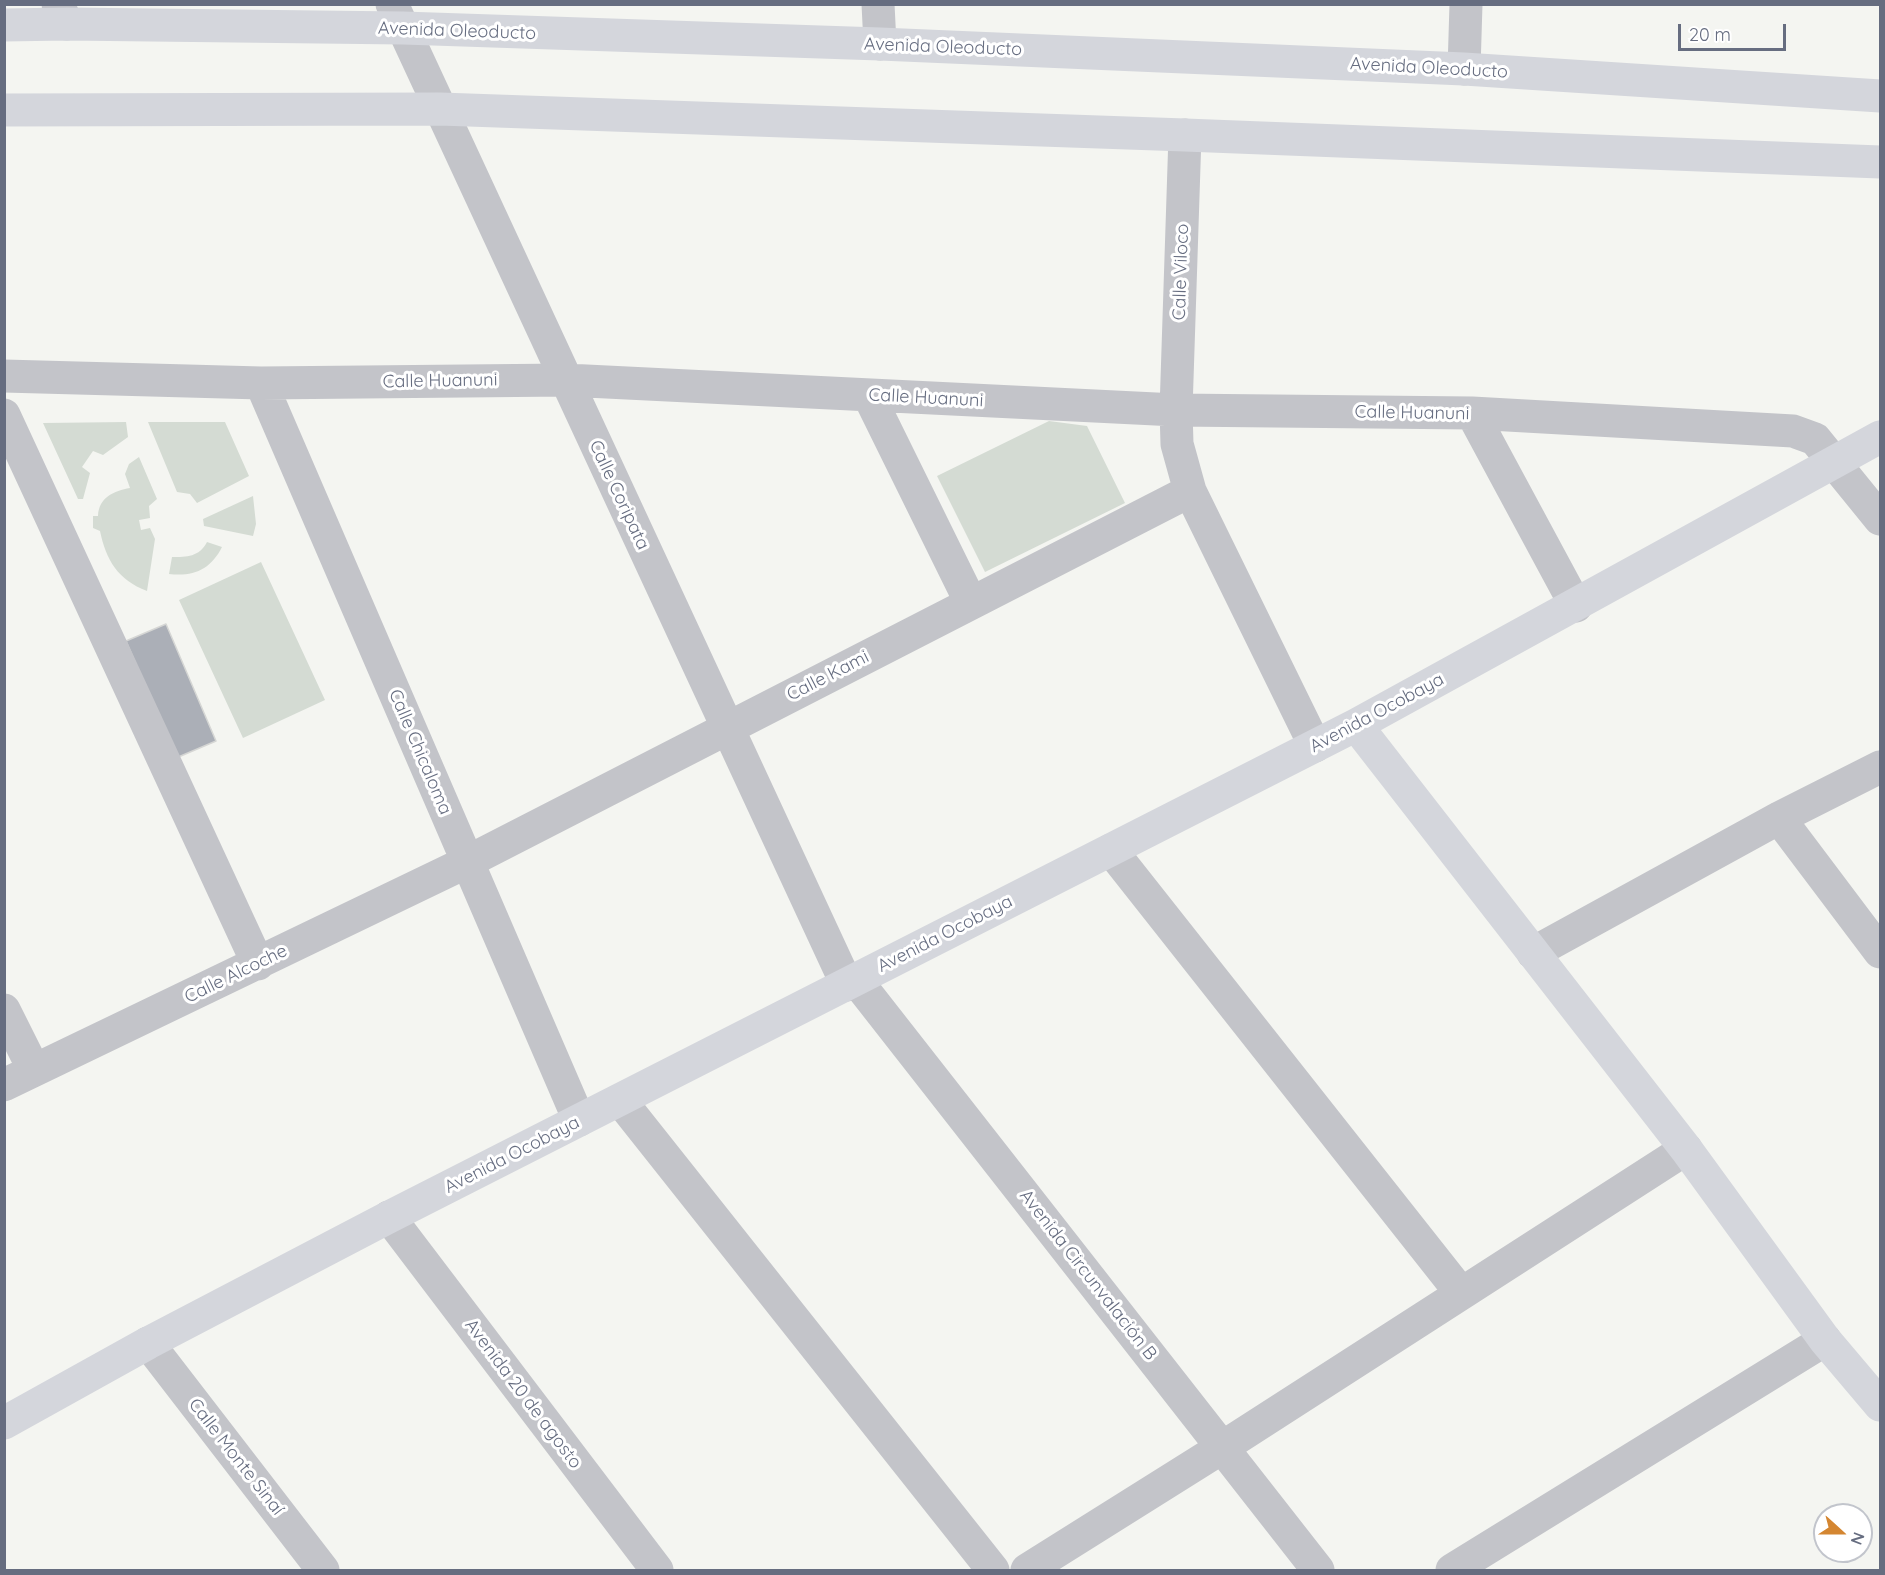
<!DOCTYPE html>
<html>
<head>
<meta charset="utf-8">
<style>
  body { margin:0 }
  #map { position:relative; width:1885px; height:1575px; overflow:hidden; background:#f4f5f1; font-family:Quicksand,sans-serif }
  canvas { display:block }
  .frame { position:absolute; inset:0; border:6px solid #666d80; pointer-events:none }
  .north { position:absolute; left:1813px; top:1503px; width:60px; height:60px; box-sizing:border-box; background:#fff; border:2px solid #c2c5cc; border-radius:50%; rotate:111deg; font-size:16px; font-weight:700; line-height:24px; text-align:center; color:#666d80 }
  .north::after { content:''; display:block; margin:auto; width:21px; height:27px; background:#d48631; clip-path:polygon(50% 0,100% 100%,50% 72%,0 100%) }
  .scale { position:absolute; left:1678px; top:24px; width:108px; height:27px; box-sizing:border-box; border:3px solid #666d80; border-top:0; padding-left:8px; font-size:18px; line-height:21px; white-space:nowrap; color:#666d80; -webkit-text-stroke:4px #fff; paint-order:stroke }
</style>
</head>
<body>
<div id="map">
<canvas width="1885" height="1575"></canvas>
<div class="frame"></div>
<div class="north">N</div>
<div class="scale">20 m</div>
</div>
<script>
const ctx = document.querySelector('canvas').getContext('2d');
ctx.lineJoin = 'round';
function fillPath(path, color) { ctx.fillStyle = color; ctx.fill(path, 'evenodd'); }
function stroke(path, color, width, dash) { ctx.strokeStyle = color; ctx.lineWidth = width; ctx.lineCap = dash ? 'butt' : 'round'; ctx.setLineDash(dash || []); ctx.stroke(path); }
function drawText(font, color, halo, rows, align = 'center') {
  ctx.font = font + ' Quicksand,sans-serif'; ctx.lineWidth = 6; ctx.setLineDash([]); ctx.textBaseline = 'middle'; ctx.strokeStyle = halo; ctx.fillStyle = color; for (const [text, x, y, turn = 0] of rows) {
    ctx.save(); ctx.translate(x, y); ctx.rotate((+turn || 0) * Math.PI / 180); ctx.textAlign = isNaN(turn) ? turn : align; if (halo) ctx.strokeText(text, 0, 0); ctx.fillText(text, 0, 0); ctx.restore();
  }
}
fillPath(new Path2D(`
  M1049,421L1087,426L1125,503L985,572L937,476Z
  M126,422L128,437L103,455L93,451L82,467L90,473L83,499H78L43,423Z
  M148,422H225L249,476L197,503L190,494L177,492Z
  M139,457L157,499L149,506L150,518L139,520L141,530L150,528L155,539L147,591C118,580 106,560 100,531L93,528V516H98C99,497 114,491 130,488L125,474L129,464Z
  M253,496L256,524L253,536L204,526L203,519Z
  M207,542L222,547C211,569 194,577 169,574L172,557C187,557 199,557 207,542Z
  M261,562L325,700L243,738L179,600Z`), '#d4dbd3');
const building = new Path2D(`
  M166,624L216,741L176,758L126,641Z`);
fillPath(building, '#abafb7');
stroke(building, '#d5d6d4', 1.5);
stroke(new Path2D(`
  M58,4L67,24
  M392,4L847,985
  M878,4L880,44
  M1464,69L1466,4
  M1185,135L1176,410L1177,444L1190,491L1315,746
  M4,376L261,383L566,380L1176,410L1472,413L1793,431L1815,439L1880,519
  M261,383L579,1120
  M869,396L971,603
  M1472,413L1576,606
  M4,415L258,964
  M1779,818L1880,952
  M1111,850L1461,1293
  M1533,953L1779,818L1880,767
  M856,980L1318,1570
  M4,1010L34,1070
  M4,1085L467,862L1190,491
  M620,1100L993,1570
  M389,1217L657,1570
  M148,1343L323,1570
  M1027,1570L1223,1447L1686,1149
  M1452,1570L1825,1340`), '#c3c4c9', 33);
stroke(new Path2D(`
  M4,25L67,24L403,28L880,44L1464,69L1880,96
  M4,110L440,109L1185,135L1880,162
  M1356,725L1686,1149L1825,1340L1880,1405
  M4,1423L148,1343L389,1217L1356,725L1880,437`), '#d4d6dc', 33);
drawText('18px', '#666d80', '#fff', [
  ["Avenida Oleoducto",457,31,2],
  ["Avenida Oleoducto",943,47,2],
  ["Avenida Oleoducto",1429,68,3],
  ["Calle Viloco",1181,272,-88],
  ["Calle Huanuni",440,381,-1],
  ["Calle Huanuni",926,398,3],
  ["Calle Huanuni",1412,413,1],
  ["Calle Coripata",619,495,65],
  ["Calle Kami",828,676,-27],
  ["Avenida Ocobaya",1377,713,-28],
  ["Calle Chicaloma",420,752,67],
  ["Avenida Ocobaya",945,934,-27],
  ["Calle Alcoche",236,974,-26],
  ["Avenida Ocobaya",512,1155,-27],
  ["Avenida Circunvalación B",1088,1275,52],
  ["Avenida 20 de agosto",523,1394,53],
  ["Calle Monte Sinaí",236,1457,52]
]);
</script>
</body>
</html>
